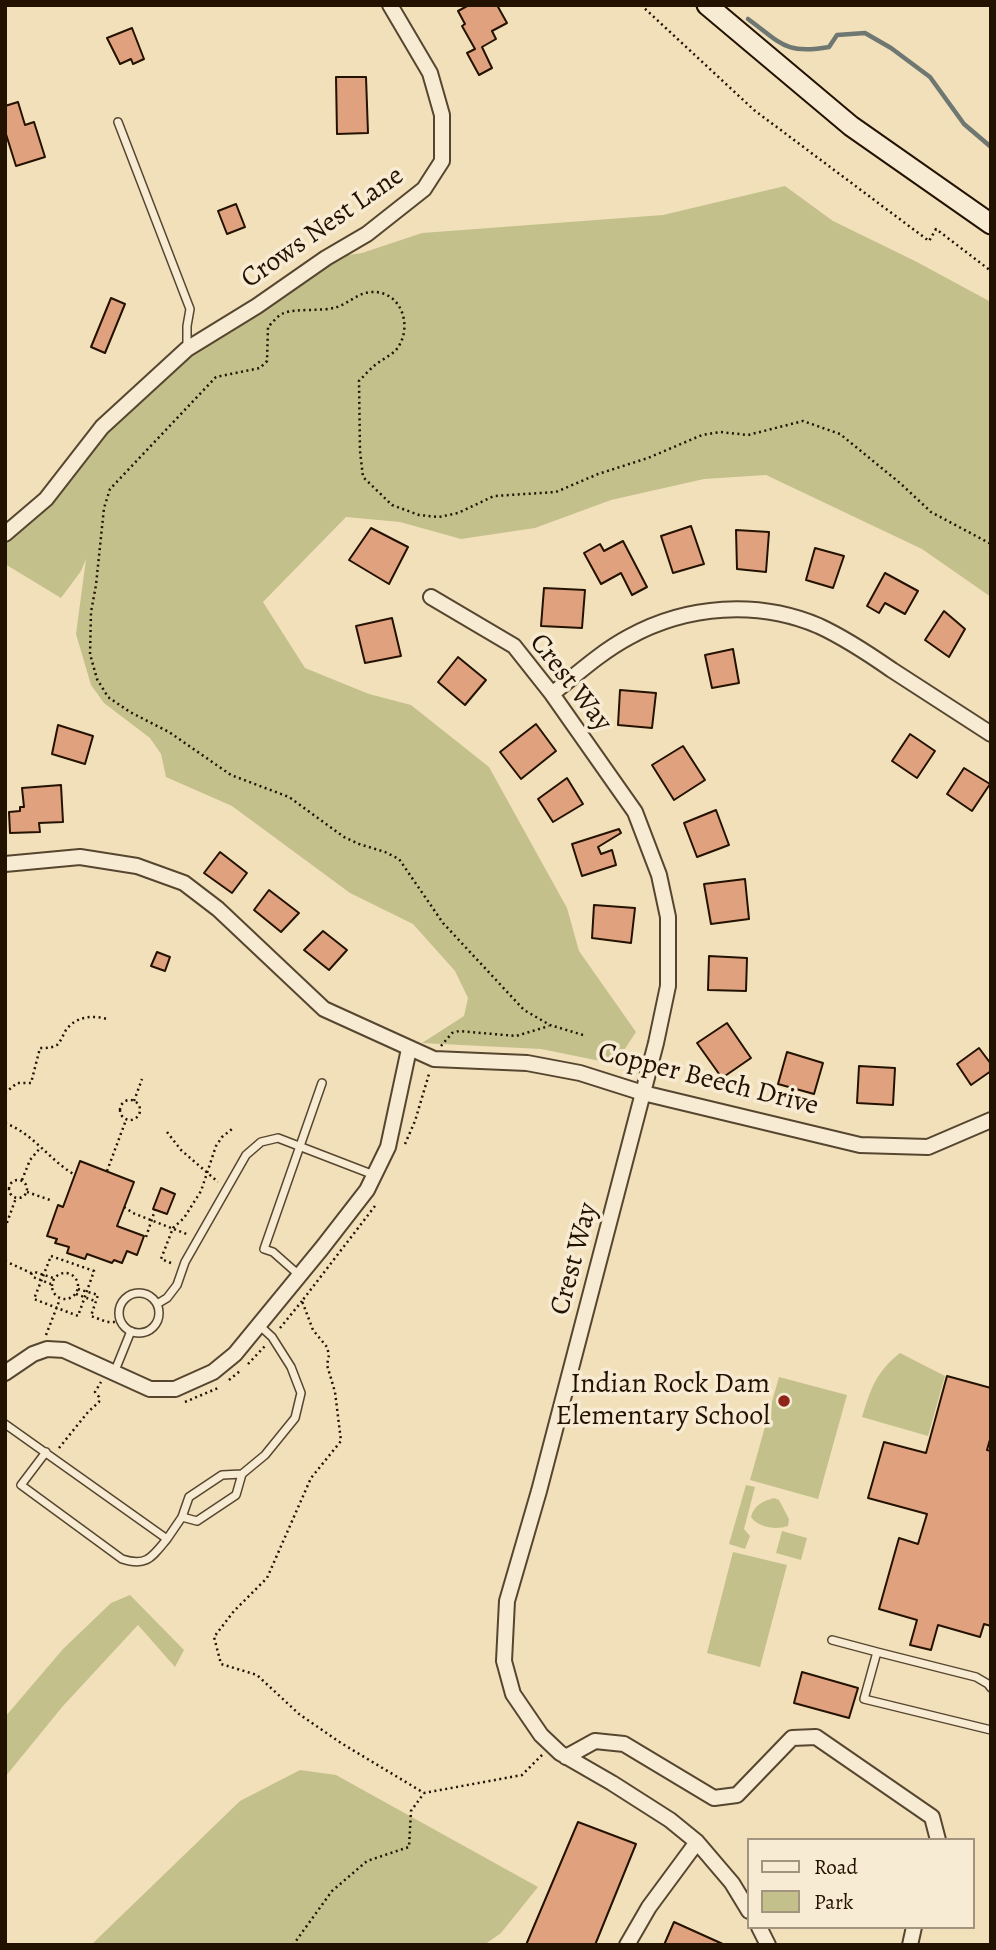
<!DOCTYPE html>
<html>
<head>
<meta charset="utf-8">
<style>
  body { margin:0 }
  #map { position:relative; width:996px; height:1950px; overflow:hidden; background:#f2e0bb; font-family:Alegreya,serif }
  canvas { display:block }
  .frame { position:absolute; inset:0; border:7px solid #231200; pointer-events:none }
  .legend { position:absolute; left:747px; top:1838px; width:228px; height:91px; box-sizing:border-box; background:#f7ebd3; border:2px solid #a2947f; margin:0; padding:9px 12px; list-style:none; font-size:21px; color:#231200 }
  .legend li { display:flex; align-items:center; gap:14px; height:35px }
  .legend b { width:35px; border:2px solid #a2947f }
</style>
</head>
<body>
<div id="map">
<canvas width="996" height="1950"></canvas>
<div class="frame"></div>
<ul class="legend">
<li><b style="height:9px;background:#f7ebd3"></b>Road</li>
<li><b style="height:19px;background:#c3c08b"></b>Park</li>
</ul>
</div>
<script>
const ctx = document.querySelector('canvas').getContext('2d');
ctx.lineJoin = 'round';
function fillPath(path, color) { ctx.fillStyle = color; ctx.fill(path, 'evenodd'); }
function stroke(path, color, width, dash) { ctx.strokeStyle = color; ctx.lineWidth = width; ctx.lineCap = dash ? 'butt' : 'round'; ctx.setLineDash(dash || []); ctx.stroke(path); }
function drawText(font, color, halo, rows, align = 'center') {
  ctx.font = font + ' Alegreya,serif'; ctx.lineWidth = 7; ctx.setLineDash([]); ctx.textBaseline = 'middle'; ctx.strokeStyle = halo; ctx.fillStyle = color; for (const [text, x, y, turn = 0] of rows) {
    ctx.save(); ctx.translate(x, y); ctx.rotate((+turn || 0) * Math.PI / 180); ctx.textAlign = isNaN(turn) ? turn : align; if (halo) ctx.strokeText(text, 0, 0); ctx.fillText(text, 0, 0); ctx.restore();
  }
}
fillPath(new Path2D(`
  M785,186L833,221L917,262L991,302V597L922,549L766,475L704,479L611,500L535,528L461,539L400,522L346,517L263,602L305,668L369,694L411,705L489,767L567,908L579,951L636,1032L615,1064L541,1049L422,1043L464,1016L468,998L455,971L413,924L350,893L232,806L166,777L161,754L150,738L104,703L91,685L76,634L86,559L81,571L61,598L5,564V540L117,414L257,306L326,258L362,253L422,233L663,215Z
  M900,1353L945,1376L928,1436L862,1417C871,1388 876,1372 900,1353Z
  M779,1377L847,1395L818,1499L750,1480Z
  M746,1485L755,1487L744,1529L750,1536L745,1549L729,1544Z
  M774,1498L779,1500L789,1519L788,1526C776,1530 759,1528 751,1517C754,1505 763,1501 774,1498Z
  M782,1531L807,1538L801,1560L776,1553Z
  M733,1552L787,1565L760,1667L707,1653Z
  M130,1595L184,1650L175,1667L138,1625L63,1706L5,1777V1717L63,1649L111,1603Z
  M300,1770L336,1775L538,1887L501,1933L484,1945H91L240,1801Z`), '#c3c08b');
stroke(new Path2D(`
  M748,19C781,43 785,55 829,47L837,35L865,33L891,48L930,77L964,124L991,147`), '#6e7771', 4.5);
const building = new Path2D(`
  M469,5H497L507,23L492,31L496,39L482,47L492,68L479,75L467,53L475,49L462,26L465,24L458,11Z
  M132,28L144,59L133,64L131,59L120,64L107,38Z
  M336,77H366L368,133L337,134Z
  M18,102L25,125L34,122L45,157L16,166L5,131V106Z
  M236,204L245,227L227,234L218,211Z
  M111,298L125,304L105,353L91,347Z
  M691,526L704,564L673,573L661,536Z
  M371,528L408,547L389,584L349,560Z
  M736,530L769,532L766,572L737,569Z
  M623,541L647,587L632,595L621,573L601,584L584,553L600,544L604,551Z
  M815,548L844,556L833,588L806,580Z
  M885,573L918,591L905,614L885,603L879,613L867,606Z
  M544,588L585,590L582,628L541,626Z
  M944,611L965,629L949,657L925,640Z
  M392,618L401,656L365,663L356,626Z
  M733,649L739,683L712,688L705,655Z
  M458,657L486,680L465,705L438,682Z
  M620,690L656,693L652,728L618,725Z
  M536,724L556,751L521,779L500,752Z
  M58,725L93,736L85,764L52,754Z
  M910,734L935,751L917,778L892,761Z
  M683,746L705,780L674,800L652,765Z
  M964,768L990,784L972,811L947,794Z
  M567,778L583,804L553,822L538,799Z
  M61,785L63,822L39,823L40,832L10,833L9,812L20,811V807H24L22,788Z
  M716,810L729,845L697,857L684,823Z
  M619,829L621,833L598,847L601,854L612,850L616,865L582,876L572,844Z
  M220,852L247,873L232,893L204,873Z
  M745,879L749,919L711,924L704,884Z
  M269,890L299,913L281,932L254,910Z
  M594,905L635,908L631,943L592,938Z
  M323,931L347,950L329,970L304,950Z
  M157,952L170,957L165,971L151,966Z
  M709,956L747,958L746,991L708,990Z
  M727,1023L751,1058L722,1078L697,1043Z
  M979,1048L991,1064V1071L971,1085L957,1064Z
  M787,1052L823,1063L814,1094L778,1084Z
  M859,1066L895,1068L893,1105L857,1103Z
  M80,1161L134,1182L117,1226L144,1236L137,1255L127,1251L122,1263L114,1260L112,1263L87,1254L85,1259L67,1253L69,1247L55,1243L57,1239L47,1236L58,1205L63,1207Z
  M161,1188L175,1194L167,1214L153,1209Z
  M947,1376L991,1388V1436L987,1450L991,1451V1626L984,1624L980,1637L938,1625L931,1650L910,1645L917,1620L879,1609L899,1538L918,1544L927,1514L868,1498L884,1442L926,1453Z
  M802,1672L858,1688L849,1718L794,1703Z
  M578,1822L636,1844L595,1945H526Z
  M674,1922L725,1945H664Z`);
fillPath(building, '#e0a17f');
stroke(building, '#231200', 2);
const lane = new Path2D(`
  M118,122L190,309L187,326V348
  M299,1275L273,1252L264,1249L322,1083
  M119 1313a20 20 0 1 1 40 0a20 20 0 1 1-40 0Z
  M157,1304L167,1298L177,1285L185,1262L246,1155L261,1142L278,1138L374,1175
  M114,1373L131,1331
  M5,1424L167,1539L182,1517L197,1521L236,1495L242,1474
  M46,1452L21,1485L122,1559C147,1567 152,1557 167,1539
  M182,1517L189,1497L222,1475L242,1474L265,1455L295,1418L301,1393L291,1367L272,1337L260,1326
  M832,1640L877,1652
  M991,1688L988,1684L976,1677L877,1652L864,1699L991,1730`);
const street = new Path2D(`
  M5,534L46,499L102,427L187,349L257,306L326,258L367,234L424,189L442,161V115L430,73L390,5
  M431,597L514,646L552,694L635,812L659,875L668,917V986L656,1043L539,1491L507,1601L504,1661L513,1694L541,1735L560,1753L612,1783L670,1820L697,1842L732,1883L749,1911
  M552,694C577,674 601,652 629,637C687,605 758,600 819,626C845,638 869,654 892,670C925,691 958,713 991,734
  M5,864L80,857L137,866L184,883L218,909L324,1009L434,1059L527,1063L580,1073L643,1093L860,1145L928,1147L991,1120
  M5,1373L33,1354L47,1349L64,1350L150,1389H175L213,1372L235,1354L322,1248L367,1190L388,1147L409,1049
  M566,1757L595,1741L624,1744L714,1798L737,1795L792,1738L816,1737L932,1817L938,1840
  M759,1927L768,1945
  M627,1945L649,1907L697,1842
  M910,1945L914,1927`);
const secondary = new Path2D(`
  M707,5L851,126L991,224`);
stroke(lane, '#57462f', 10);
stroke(street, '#57462f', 18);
stroke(secondary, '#231200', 23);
stroke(new Path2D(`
  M641,5L754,110L929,241L936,229L991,271
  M583,1035L550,1025L524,1010L443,923L399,859L385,852L359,844L344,837L289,797L231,775L169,732L130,712L108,697L97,679L90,654L91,612L96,585L104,508L110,489L216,377L260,368L267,361L268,327C272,323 278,315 284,313C297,308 321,312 337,307C349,303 358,293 371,292C402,290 414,328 396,350C390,356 381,360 374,366C369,370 364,376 359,381L360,451L363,477L392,505L419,515L439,517L458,513L494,496L556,492L598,474L648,458L702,435L720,432L748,435L803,421L840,434L900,483L931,512L991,544
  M441,1046L452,1033L459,1031L516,1036L549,1026
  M5,1093L17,1083H31L40,1048C46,1048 52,1048 57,1045C61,1041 63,1035 66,1030C76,1016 93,1015 107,1019
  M120 1110a10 10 0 1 1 20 0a10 10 0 1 1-20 0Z
  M134,1101L142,1079
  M5,1123C34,1134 49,1160 75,1175
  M167,1132L181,1150L218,1182
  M405,1144L415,1121L429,1074
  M107,1171L126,1120
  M9 1189a9 9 0 1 1 18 0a9 9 0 1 1-18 0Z
  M22,1180L30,1160L41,1147
  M27,1192L53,1201
  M375,1206L302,1301L313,1330L327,1347L329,1355L327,1365L335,1392L341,1441L311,1478L267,1578L234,1611L214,1637L221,1664L257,1675L299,1714L341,1743L424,1793L522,1775L542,1755
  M124,1207L133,1213L189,1235
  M5,1228L16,1198
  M146,1237L155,1210
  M51,1256L94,1271L78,1316L34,1299Z
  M5,1261L31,1273L35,1272L53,1278
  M171,1263L161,1259L173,1228L184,1218L201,1191L216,1146L222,1137L232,1129
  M52 1286a13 13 0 1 1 26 0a13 13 0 1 1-26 0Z
  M31,1273L33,1277L51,1284
  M78,1289L98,1295L91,1316L107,1322H121
  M76,1294L95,1301
  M280,1328L302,1301
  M46,1335L60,1299
  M248,1364L265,1346
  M229,1380L240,1371
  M185,1402L218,1388
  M59,1448L88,1412L99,1402V1397L95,1392L101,1382
  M293,1945L332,1891L367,1861L409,1847L411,1811L424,1793`), '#231200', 2.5, [2, 3.5]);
stroke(lane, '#f7ebd3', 7);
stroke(street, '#f7ebd3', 14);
stroke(secondary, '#f7ebd3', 19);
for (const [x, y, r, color] of [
  [784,1401,7,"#8f2418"]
]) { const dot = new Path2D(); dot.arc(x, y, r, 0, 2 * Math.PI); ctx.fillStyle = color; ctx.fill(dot); stroke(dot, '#f7ebd3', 2.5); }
drawText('28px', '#231200', '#f7ebd3', [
  ["Crows Nest Lane",323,228,-35],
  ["Crest Way",570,683,52],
  ["Copper Beech Drive",708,1080,14],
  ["Crest Way",575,1259,-75]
]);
drawText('28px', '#231200', '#f7ebd3', [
  ["Indian Rock Dam",770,1385],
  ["Elementary School",770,1417]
], 'right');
</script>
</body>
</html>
